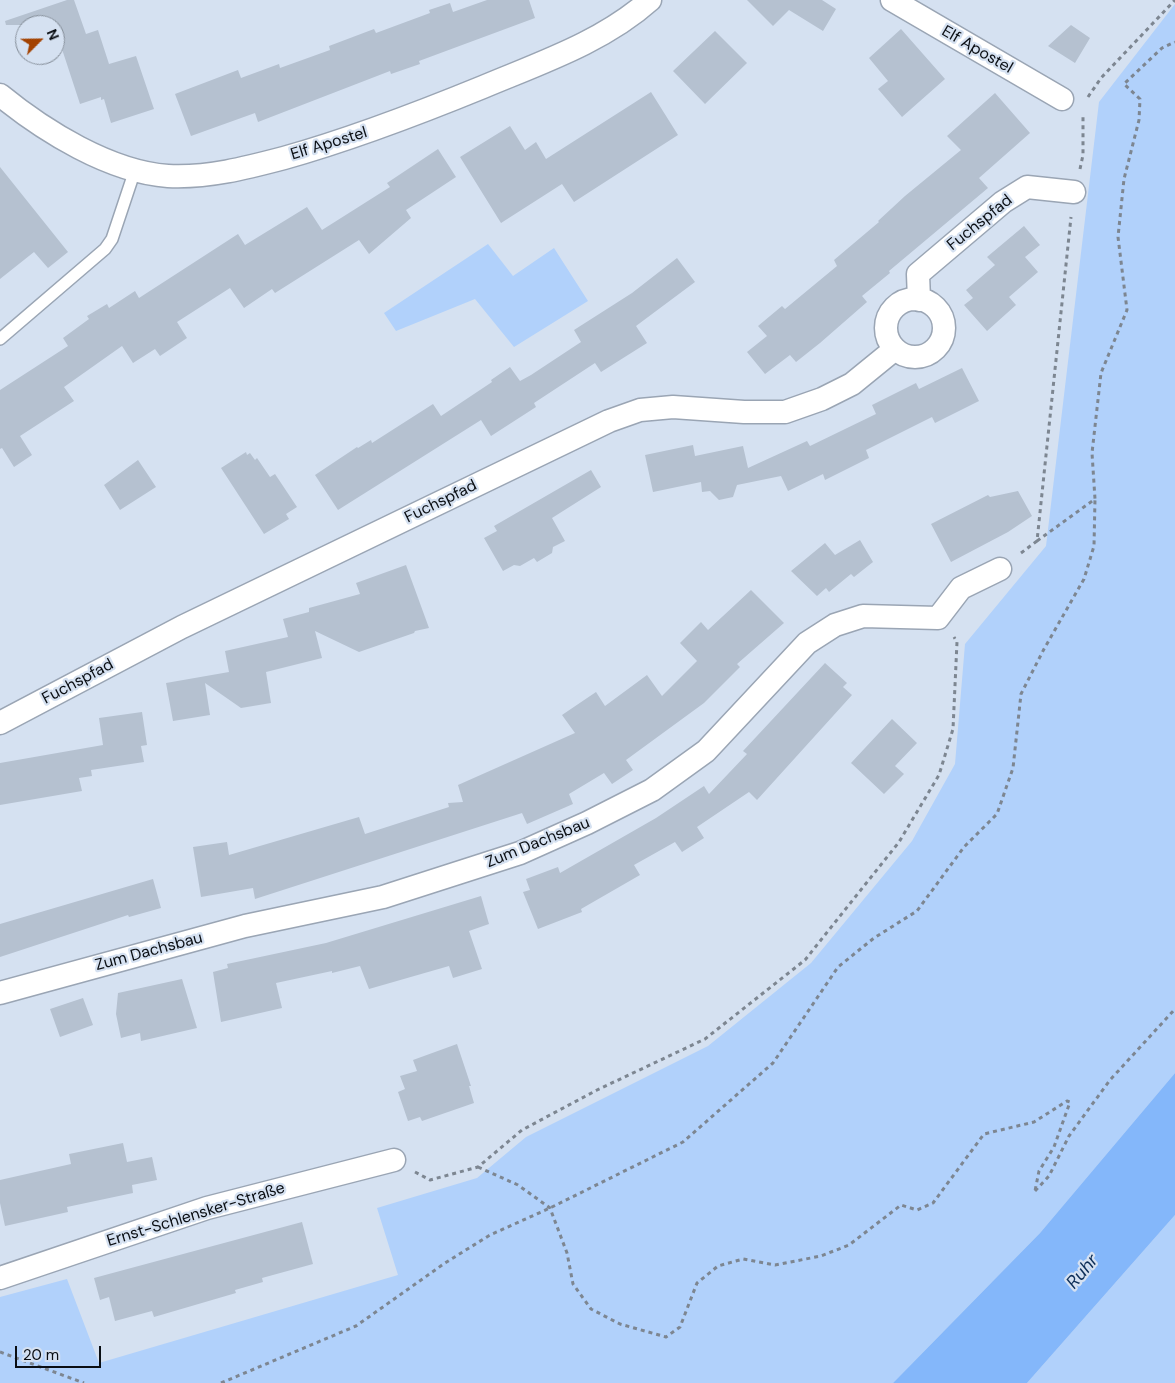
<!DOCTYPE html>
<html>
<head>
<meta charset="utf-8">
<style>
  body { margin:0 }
  #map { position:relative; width:1175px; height:1383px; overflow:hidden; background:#d5e1f1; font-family:"DM Sans",sans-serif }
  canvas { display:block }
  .north { position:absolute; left:15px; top:15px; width:50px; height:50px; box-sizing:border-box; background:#d5e1f1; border:1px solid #848d98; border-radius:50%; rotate:67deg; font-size:14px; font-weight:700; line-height:20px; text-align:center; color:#0a0e13 }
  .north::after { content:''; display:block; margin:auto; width:18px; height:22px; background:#a34200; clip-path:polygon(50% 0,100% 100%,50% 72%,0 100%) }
  .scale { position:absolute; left:15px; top:1346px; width:86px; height:22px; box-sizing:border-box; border:2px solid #0a0e13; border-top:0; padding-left:6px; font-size:15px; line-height:18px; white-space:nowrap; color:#0a0e13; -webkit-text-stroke:4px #d5e1f1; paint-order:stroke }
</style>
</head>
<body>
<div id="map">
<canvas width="1175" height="1383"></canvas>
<div class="north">N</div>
<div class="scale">20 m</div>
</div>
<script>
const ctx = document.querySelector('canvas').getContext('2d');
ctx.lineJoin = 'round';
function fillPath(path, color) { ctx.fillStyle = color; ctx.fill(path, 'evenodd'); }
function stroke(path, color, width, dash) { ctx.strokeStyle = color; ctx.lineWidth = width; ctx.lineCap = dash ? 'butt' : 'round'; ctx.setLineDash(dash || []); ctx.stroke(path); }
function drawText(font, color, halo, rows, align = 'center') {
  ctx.font = font + ' "DM Sans",sans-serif'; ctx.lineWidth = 4.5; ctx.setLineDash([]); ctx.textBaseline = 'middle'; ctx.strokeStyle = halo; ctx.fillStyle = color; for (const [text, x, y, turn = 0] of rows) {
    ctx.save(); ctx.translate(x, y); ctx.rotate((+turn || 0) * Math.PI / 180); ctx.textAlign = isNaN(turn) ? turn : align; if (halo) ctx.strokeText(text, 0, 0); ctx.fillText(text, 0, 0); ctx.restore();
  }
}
fillPath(new Path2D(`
  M1175,4V1073L1040,1233L893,1383H0V1297L67,1279L99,1363L398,1275L377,1208L477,1178L526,1137L708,1046L811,963L912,841L955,764L965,644L1046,546L1099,102Z
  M488,244L513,276L554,248L588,301L514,347L475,299L396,331L384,313Z
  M1175,1215V1383H1027Z`), '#b1d1fb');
fillPath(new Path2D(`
  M1175,1073V1215L1027,1383H893L1040,1233Z`), '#84b7fa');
fillPath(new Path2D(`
  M67,0H74L86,34L98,30L109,64L136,56L154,109L111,123L104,99L101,100V97L80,104L60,43L55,45V25H6L5,21Z
  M487,0H529L535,18L419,61L420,64L391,74L390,71L258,122L255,113L191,136L175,94L238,70L241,78L279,64L280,68L330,50L329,46L374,29L376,33L430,13L429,10L450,3L453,12Z
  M747,0H822L836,9L823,31L789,10L773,26Z
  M1071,25L1090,38L1075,63L1048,46Z
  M901,29L945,79L902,117L878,89L888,81L869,58Z
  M715,31L747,63L705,104L673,71Z
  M651,92L678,135L574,202L562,184L501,223L460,157L510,126L525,150L536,142L546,159Z
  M995,93L1030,133L979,178L988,188L889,271L890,273L862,296L867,302L820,343L796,362L790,355L765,374L747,352L767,336L758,326L782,306L785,309L837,266L834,260L879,222L878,221L905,196L961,150L947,136Z
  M438,149L456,177L406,210L411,218L369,254L359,240L275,293L272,289L244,308L230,288L177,322L187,338L160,356L155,349L133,363L122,346L64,387L74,401L20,436L32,455L14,467L2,448L0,449V390L68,346L63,338L89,319L87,316L107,304L109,308L135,291L139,298L238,234L245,245L307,207L322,230L390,187L387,183Z
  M0,167L68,252L48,268L34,252L0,279Z
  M1024,226L1040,245L1025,257L1038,272L1009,297L1016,305L987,331L964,305L973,298L966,290L995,265L987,257Z
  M677,258L695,282L636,326L647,343L601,372L595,363L534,403L536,407L491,436L481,420L338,510L315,475L357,447L358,448L371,440L372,443L433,404L441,416L492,382L491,380L510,367L520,381L531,375L581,342L574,330L632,293Z
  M962,368L979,401L935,423L932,417L866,450L869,458L825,480L823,474L788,491L781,476L737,485L733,497L719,500L710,491L702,492L701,482L653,492L645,455L693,445L695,456L743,446L748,468L807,441L810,446L876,414L872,405L916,383L919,389Z
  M246,452L247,455L250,453L255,460L257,458L270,477L275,474L297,507L286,514L289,519L264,534L221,468Z
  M138,460L156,487L120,510L104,485Z
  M591,470L601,487L552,518L565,541L553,547L552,553L537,562L534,558L520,566L514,565L503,571L484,538L497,531L494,526Z
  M1018,491L1032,516L1008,532L951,562L931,524L988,495L990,497Z
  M860,540L873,562L854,577L851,574L829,592L826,588L817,596L791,571L825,543L835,555Z
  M406,565L429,628L415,631L414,633L359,652L315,631L322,658L266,672L271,703L241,708L205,683L210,715L173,721L166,683L229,672L225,651L288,637L283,619L309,612V608L360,594L356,583Z
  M751,590L784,623L737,664L740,667L704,703L626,760L633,770L612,784L604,773L569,794L573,804L527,824L522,813L255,899L253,888L201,897L193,847L227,842L229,855L359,817L365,834L449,807L448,803L463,802L458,785L575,733L562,715L596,692L605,706L647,675L662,696L697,661L680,643L701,622L708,630Z
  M825,663L847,683L843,687L852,695L757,800L749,792L697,827L704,838L682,852L675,842L634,865L640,875L581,909L582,912L538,929L523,892L530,890L526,879L558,867L560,873L656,818L704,786L709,794L747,754L743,751Z
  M142,712L147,745L141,746L144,762L91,770L92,776L79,778L82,791L0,805V763L103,745L99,718Z
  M892,719L917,743L895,766L904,774L884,794L851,763Z
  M153,879L161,908L129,917L128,915L0,957V924Z
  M481,896L489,924L469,931L482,969L453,978L449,966L369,989L360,966L332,973V971L276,983L282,1008L221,1022L213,972L228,968L227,964L326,943Z
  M182,979L197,1028L141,1041L140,1033L121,1038L116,1014L118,993Z
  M83,998L93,1025L60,1037L50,1009Z
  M457,1044L471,1086H469L474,1103L422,1121L420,1117L408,1121L398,1092L405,1089L400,1076L417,1071L413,1060Z
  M123,1143L127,1162L152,1157L157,1180L132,1185L133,1193L67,1207L68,1212L5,1226L0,1203V1180L71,1164L69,1154Z
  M302,1222L313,1264L262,1278L263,1282L235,1290L236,1293L154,1317L152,1311L115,1321L109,1297L100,1300L94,1278Z`), '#b5c1d0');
const service = new Path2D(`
  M0,339L105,249L112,239L135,170`);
const minor = new Path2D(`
  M892,0L1062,99
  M0,95C44,131 110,172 168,176C208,178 246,168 284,158C352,139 417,114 483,87C540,63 603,42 650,0
  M886 328a29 29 0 1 1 58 0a29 29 0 1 1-58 0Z
  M919,300L918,274L1003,202L1027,187L1074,192
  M0,723L182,627L609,421L640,410L673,407L744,412H785L822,399L852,384L895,349
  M0,993L245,926L383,897L520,853L587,823L652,790L706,751L807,643L835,625L863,616L938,618L961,588L1000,569
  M0,1278L207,1208L394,1160`);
stroke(service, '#9aa5b4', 14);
stroke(minor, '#9aa5b4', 25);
stroke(new Path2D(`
  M1088,97L1101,78L1175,0
  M1080,169L1083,155V115
  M1037,541L1095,499L1092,453L1101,373L1127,310L1118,237L1124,179L1139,120L1140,99L1124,84L1162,48L1175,42
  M1021,553L1037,541L1071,217
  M478,1167L518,1185L550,1208L567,1253L573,1284L591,1309L620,1324L666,1337L680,1327L697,1283L718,1266L743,1259L775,1265L821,1256L849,1245L901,1205L917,1210L933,1203L984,1134L1034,1122L1067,1101L1070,1102L1054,1147L1039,1171L1035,1191
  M415,1172L430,1180L478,1167L522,1130L597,1090L705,1039L805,960L899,842L939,775L953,729L957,642L954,637
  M1035,1191L1049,1176L1069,1136L1110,1080L1175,1009
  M0,1352L84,1383
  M221,1383L356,1326L445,1263L490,1235L550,1208L683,1142L773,1063L838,967L874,938L917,911L964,847L997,814L1013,768L1021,694L1044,649L1084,579L1094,546L1095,499`), '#7d8691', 3, [4, 4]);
stroke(service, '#fff', 11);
stroke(minor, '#fff', 22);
drawText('16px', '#0a0e13', '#d5e1f1', [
  ["Elf Apostel",977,50,30],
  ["Elf Apostel",329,144,-17],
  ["Fuchspfad",980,223,-39],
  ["Fuchspfad",441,502,-26],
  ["Fuchspfad",78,682,-28],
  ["Zum Dachsbau",538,843,-22],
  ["Zum Dachsbau",149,952,-15],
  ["Ernst-Schlensker-Straße",196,1215,-17]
]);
drawText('italic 18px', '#0b2d57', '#d5e1f1', [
  ["Ruhr",1083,1272,-50]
]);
</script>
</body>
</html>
